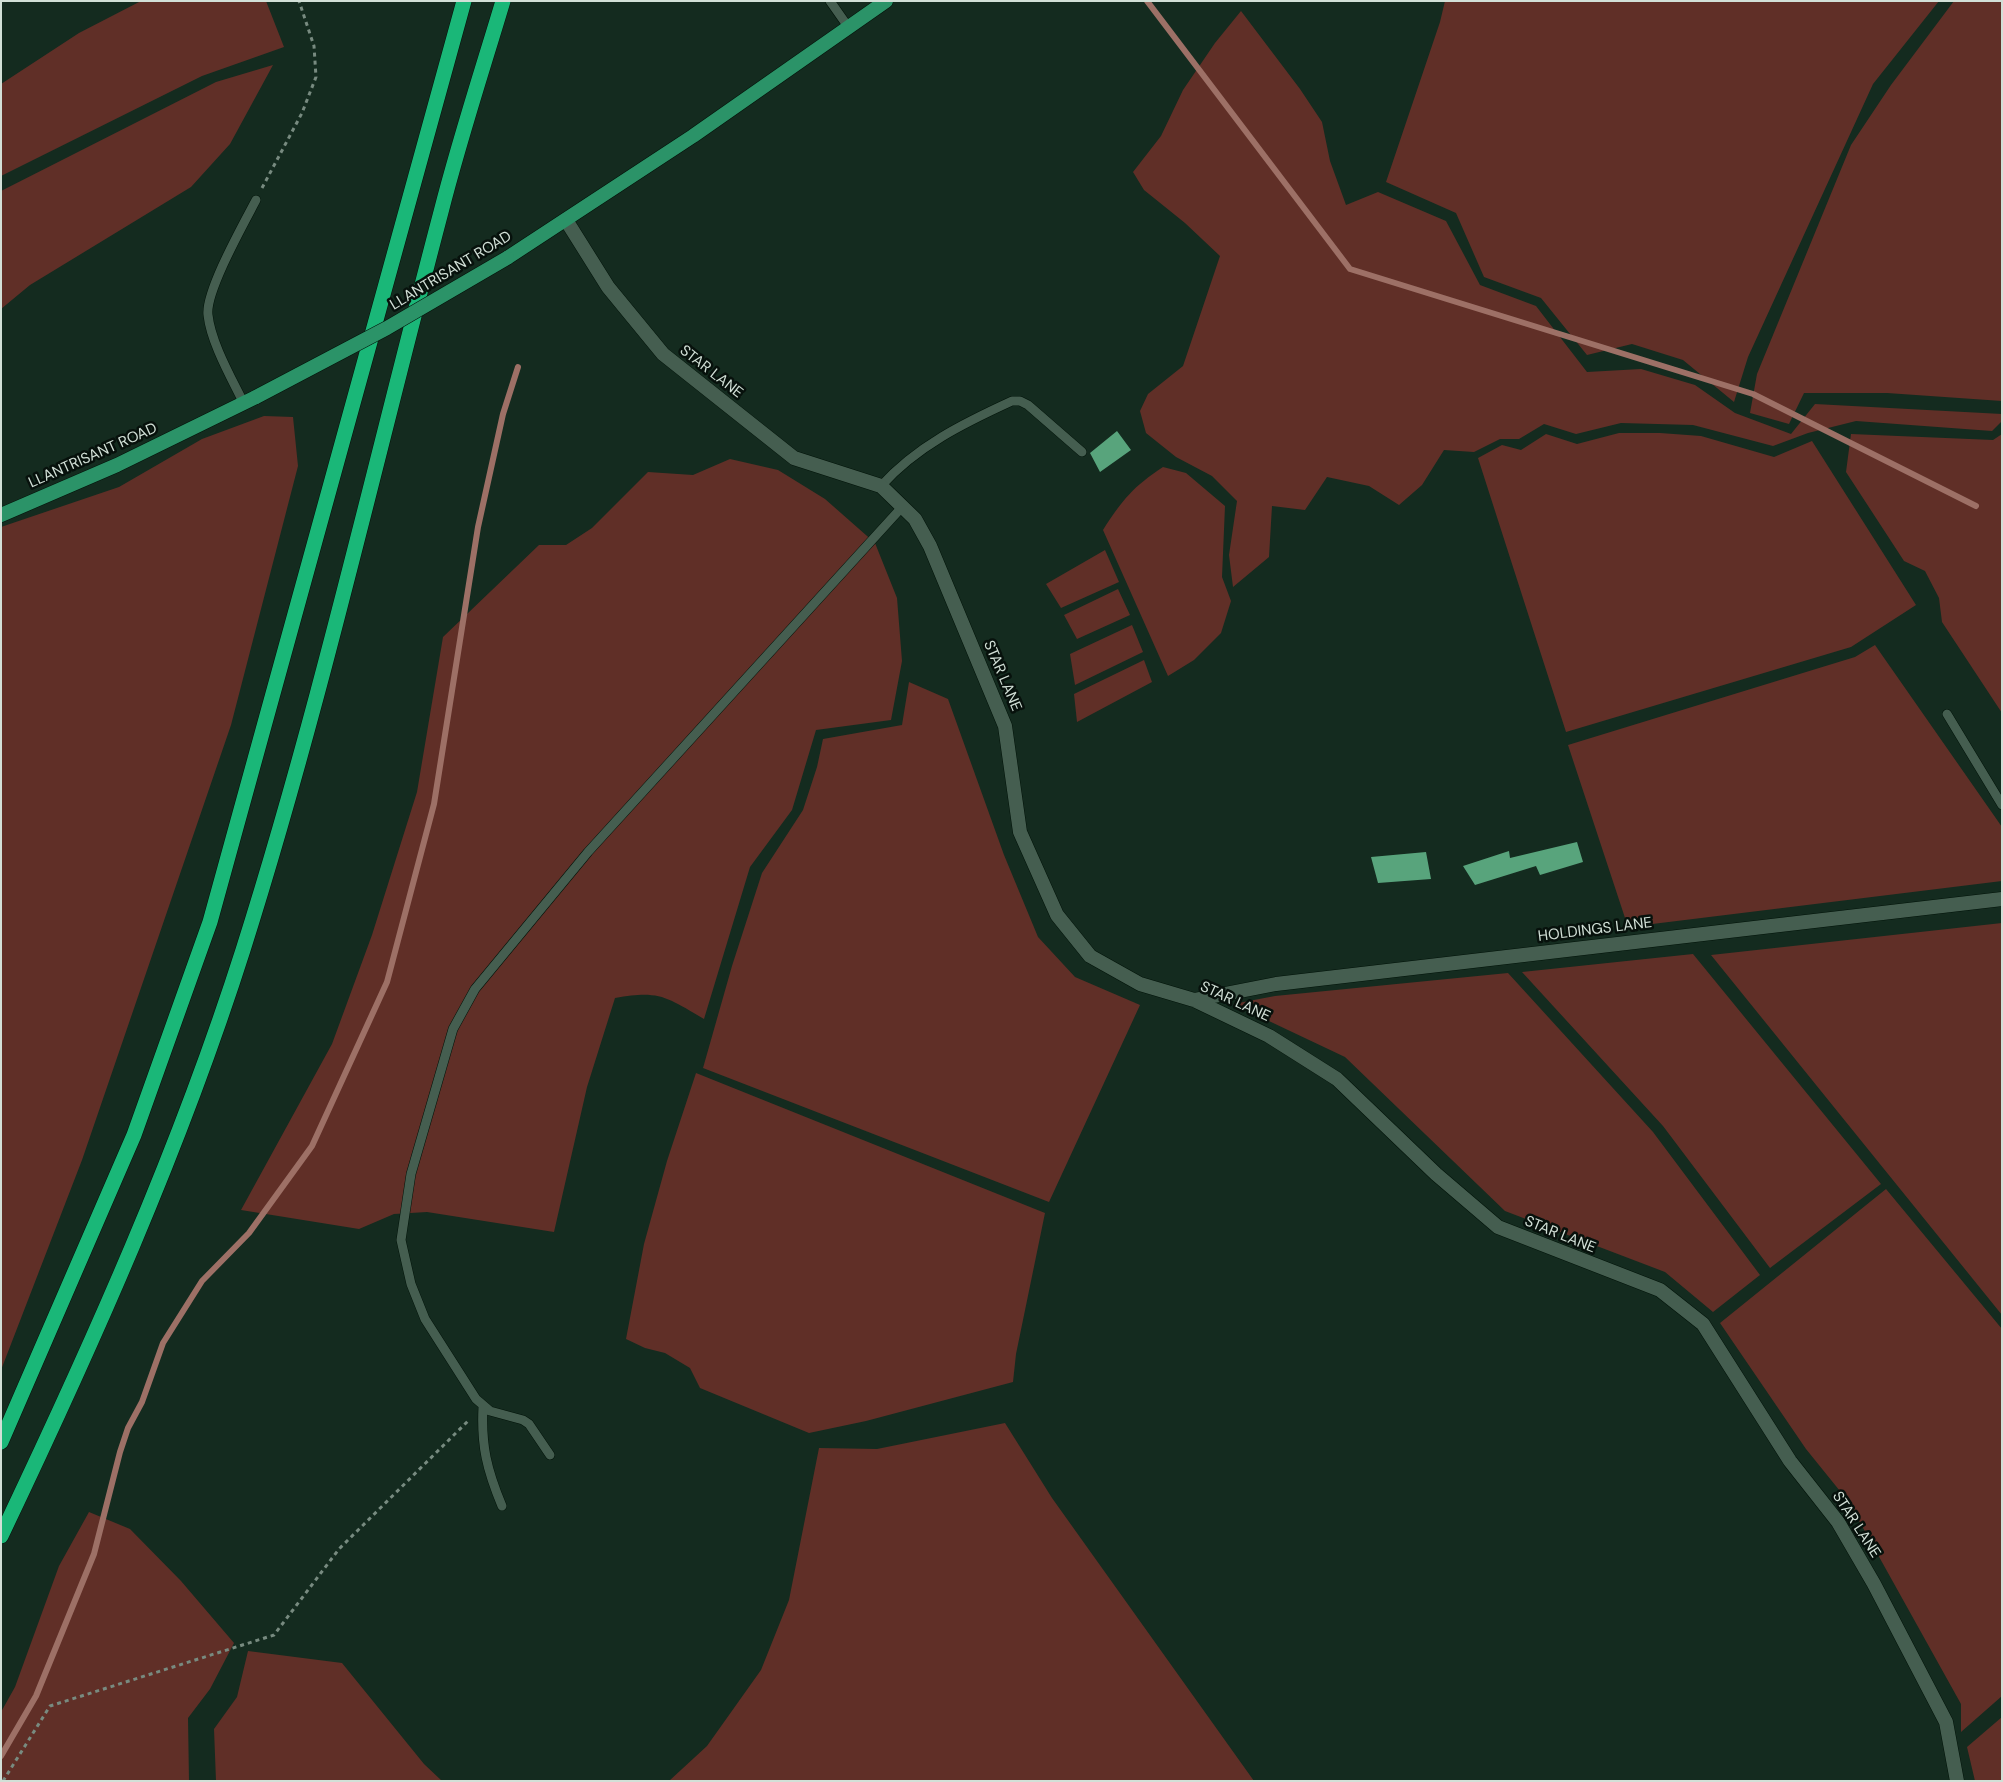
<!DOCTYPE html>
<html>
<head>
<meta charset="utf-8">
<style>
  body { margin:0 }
  #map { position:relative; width:2003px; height:1782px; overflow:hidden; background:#142b1f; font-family:"DM Sans",sans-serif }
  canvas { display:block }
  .frame { position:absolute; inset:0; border:2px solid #d2e0d7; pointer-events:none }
</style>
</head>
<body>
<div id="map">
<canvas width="2003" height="1782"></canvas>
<div class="frame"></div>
</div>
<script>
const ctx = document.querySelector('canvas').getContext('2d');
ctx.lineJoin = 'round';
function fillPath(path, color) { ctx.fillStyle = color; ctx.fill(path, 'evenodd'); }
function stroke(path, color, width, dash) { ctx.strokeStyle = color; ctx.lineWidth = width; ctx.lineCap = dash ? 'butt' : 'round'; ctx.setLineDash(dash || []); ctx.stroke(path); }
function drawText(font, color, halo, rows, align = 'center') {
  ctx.font = font + ' "DM Sans",sans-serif'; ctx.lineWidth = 5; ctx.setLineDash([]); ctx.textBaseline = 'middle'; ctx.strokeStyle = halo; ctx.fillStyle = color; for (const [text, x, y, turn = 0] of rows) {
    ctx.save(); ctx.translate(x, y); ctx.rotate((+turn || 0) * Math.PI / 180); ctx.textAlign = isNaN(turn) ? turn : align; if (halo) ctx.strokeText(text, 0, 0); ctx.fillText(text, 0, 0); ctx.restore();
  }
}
fillPath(new Path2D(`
  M141,1H266L284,47L202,76L1,176V84L79,33Z
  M1445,1H1939L1873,84L1748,357L1734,402L1683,360L1632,344L1587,355L1541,298L1484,277L1456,213L1386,182L1440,22Z
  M1954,1H2002V401L1887,393H1804L1789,424L1750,413L1757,374L1851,145L1891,85Z
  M1241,11L1300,89L1322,122L1330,161L1346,205L1378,192L1446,221L1480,285L1536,306L1587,372L1641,369L1695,385L1735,413L1791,434L1815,404L2002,414V421L1992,431L1856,421L1808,433L1773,446L1693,425L1621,423L1576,434L1544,424L1519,439H1500L1474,452L1444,450L1422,485L1399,505L1369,486L1327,477L1305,510L1272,506L1269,557L1233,587L1229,555L1237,501L1212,476L1176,457L1146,433L1140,411L1148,394L1183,366L1220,256L1185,223L1144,190L1133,172L1161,136L1183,90L1215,43Z
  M273,65L230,144L191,187L30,285L1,309V191L216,82Z
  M264,416L293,417L298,466L231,725L82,1160L1,1370V527L119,487L202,439Z
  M1619,433H1660L1701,436L1774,457L1812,441L1916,605L1851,647L1566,732L1478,458L1502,445L1521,450L1546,434L1577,444Z
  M1851,434L1993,440L2002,434V713L1942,622L1939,598L1925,571L1904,561L1846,472Z
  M730,459L778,470L825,499L875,543L897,598L902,661L891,720L816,730L792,810L750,867L704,1019C666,997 660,990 615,998L587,1087L554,1232L427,1212L394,1214L359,1229L241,1210L332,1044L372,935L417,792L443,637L539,545H566L592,528L648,472L693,475Z
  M1163,467L1186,473L1225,506L1222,577L1231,601L1221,633L1194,660L1168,676L1103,530C1122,500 1134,486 1163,467Z
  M1105,550L1119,582L1061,608L1046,584Z
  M1118,589L1130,615L1077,639L1064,615Z
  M1132,625L1143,652L1075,685L1070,654Z
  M1875,645L2002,827V881L1628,927L1568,745L1855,657Z
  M1144,660L1152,682L1077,722L1074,694Z
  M909,682L948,699L1004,855L1038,937L1075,977L1140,1005L1049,1202L703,1068L732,966L762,873L803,810L817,767L823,739L902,725Z
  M2002,923V1315L1711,955Z
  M1693,954L1881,1184L1770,1268L1663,1126L1522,972Z
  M1508,973L1653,1132L1760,1275L1713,1312L1665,1272L1505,1211L1345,1057L1233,1004L1275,996Z
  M696,1073L1045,1213L1016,1354L1013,1382L866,1421L809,1433L700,1388L690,1368L665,1353L645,1348L626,1339L644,1244L667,1161Z
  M1886,1189L2002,1329V1696L1961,1732V1704L1848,1501L1806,1449L1720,1323Z
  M1005,1423L1052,1498L1254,1781H669L707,1746L761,1670L789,1600L819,1448L877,1449Z
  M89,1512L130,1529L181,1581L234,1643L210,1689L188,1718L189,1781H1V1712L15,1687L59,1566Z
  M248,1651L342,1663L424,1764L442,1781H216L214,1729L237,1697Z
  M2002,1717V1781H1975L1967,1747Z`), '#602f27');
stroke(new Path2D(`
  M1147,1L1350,269L1753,394L1976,506
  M1,1756L36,1696L94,1554L120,1452L128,1428L142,1402L163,1343L202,1281L249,1233L312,1146L387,982L434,804L478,527L503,414L518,367`), '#9d7066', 6);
fillPath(new Path2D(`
  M1117,431L1131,450L1100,472L1090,453Z
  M1577,842L1583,862L1540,875L1536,866L1475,885L1463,866L1509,851L1510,858Z
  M1426,852L1431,879L1378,883L1371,857Z`), '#58a47c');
const service = new Path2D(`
  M830,1L849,28
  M244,404C232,379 211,343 208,315C205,292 244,223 256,200
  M881,486C917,446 964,423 1012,401H1020L1028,405L1082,452
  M1947,714L2002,805
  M483,1407C481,1446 487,1470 502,1506
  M550,1455L529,1424L523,1420L490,1411L476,1399L425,1319L411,1284L401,1240L411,1174L453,1029L475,989L588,852L903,506`);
const minor = new Path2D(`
  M566,220L608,287L663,354L794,458L881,486L915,519L930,546L1005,726L1020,832L1057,915L1090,956L1140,984L1194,1000L1269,1036L1337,1079L1436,1174L1498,1227L1660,1290L1703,1324L1790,1461L1838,1522L1874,1584L1946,1722L1957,1781
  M1194,1000L1276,984L2002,899`);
const primary = new Path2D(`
  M507,258L693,136L886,1
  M1,515L117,465L256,397`);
const motorway = new Path2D(`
  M1,1442L134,1135L210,922L464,1
  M1,1536C92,1345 179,1151 243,950C320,707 376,458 441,212C459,141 482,71 503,1`);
stroke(service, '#001309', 10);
stroke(minor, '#001309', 15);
stroke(primary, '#001309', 15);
stroke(motorway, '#001309', 16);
stroke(new Path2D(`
  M262,188L302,113L316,77L314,46L299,1
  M3,1781L50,1706L274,1635L339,1549L468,1421`), '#788b80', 3, [4, 4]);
stroke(service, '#455e50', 9);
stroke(minor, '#455e50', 14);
stroke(primary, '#2b9368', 14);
stroke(motorway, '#1ab778', 15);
const primaryBridge = new Path2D(`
  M256,397L387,328L507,258`);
stroke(primaryBridge, '#001309', 15, []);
stroke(primaryBridge, '#2b9368', 14);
drawText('15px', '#d2e0d7', '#07110c', [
  ["LLANTRISANT ROAD",451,271,-31],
  ["STAR LANE",711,372,38],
  ["LLANTRISANT ROAD",93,456,-24],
  ["STAR LANE",1002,676,67],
  ["HOLDINGS LANE",1595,930,-7],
  ["STAR LANE",1235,1002,25],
  ["STAR LANE",1560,1235,22],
  ["STAR LANE",1856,1525,57]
]);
</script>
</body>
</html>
